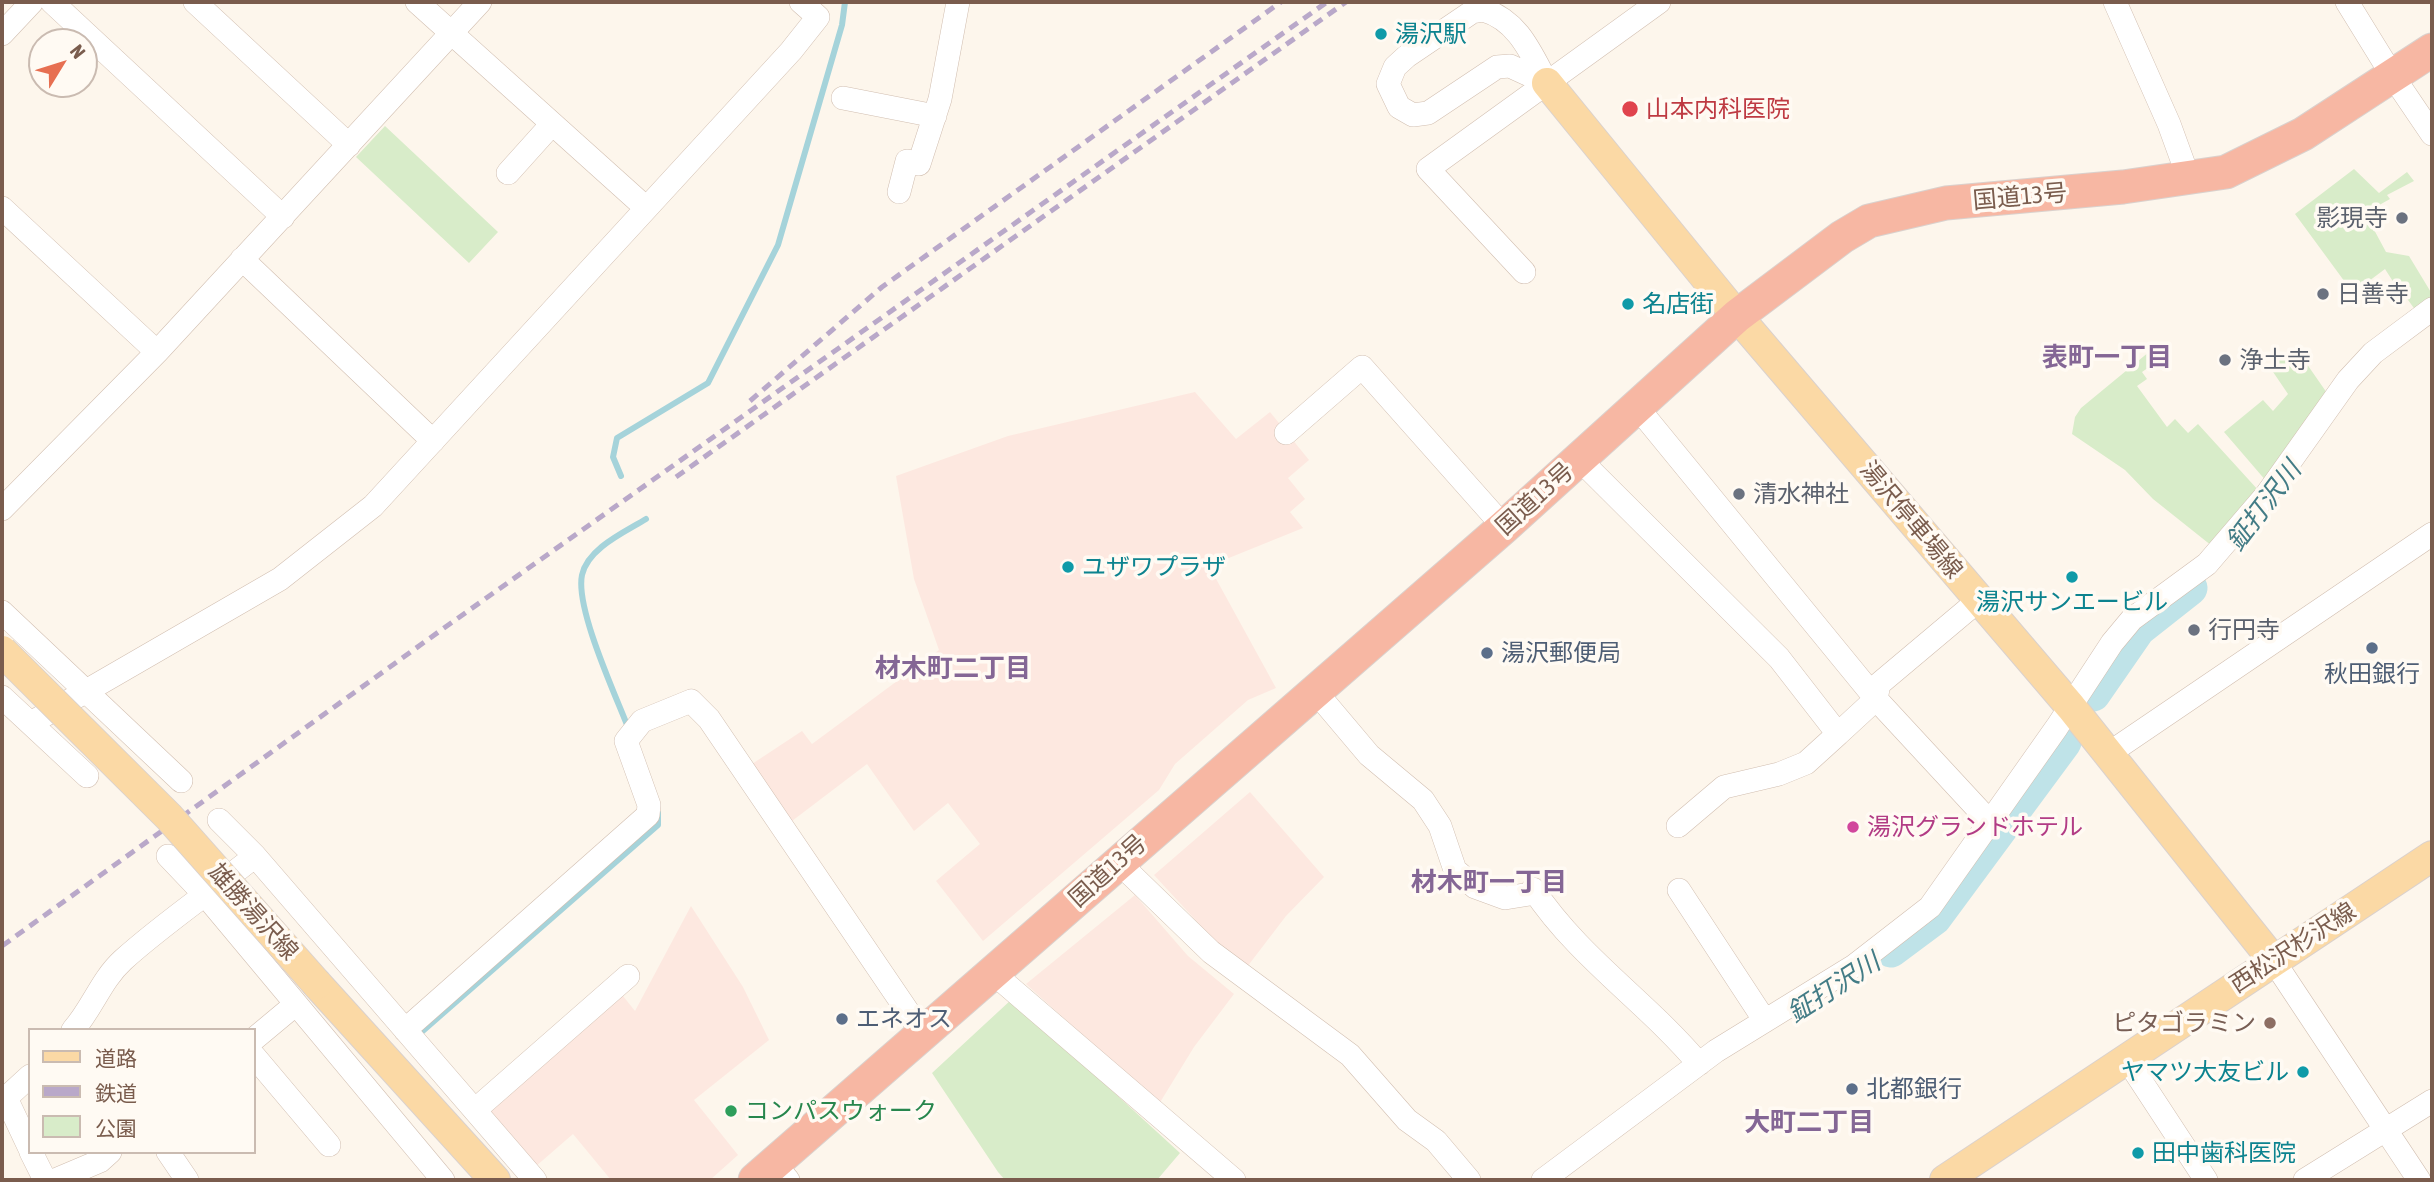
<!DOCTYPE html>
<html>
<head>
<meta charset="utf-8">
<style>
  body { margin:0 }
  #map { position:relative; width:2434px; height:1182px; overflow:hidden; background:#fdf6ec; font-family:"Asap Condensed","Noto Sans JP",sans-serif }
  canvas { display:block }
  .frame { position:absolute; inset:0; border:4px solid #7a5c4d; pointer-events:none }
  .legend { position:absolute; left:28px; top:1028px; width:228px; height:126px; box-sizing:border-box; background:#fffaf3; border:2px solid #cabbb1; margin:0; padding:9px 12px; list-style:none; font-size:21px; color:#7a5c4d }
  .legend li { display:flex; align-items:center; gap:14px; height:35px }
  .legend b { width:35px; border:2px solid #cabbb1 }
  .north { position:absolute; left:28px; top:28px; width:70px; height:70px; box-sizing:border-box; background:#fffaf3; border:2px solid #cabbb1; border-radius:50%; rotate:52deg; font-size:19px; font-weight:700; line-height:28px; text-align:center; color:#7a5c4d }
  .north::after { content:''; display:block; margin:auto; width:24px; height:32px; background:#e76f51; clip-path:polygon(50% 0,100% 100%,50% 72%,0 100%) }
</style>
</head>
<body>
<div id="map">
<canvas width="2434" height="1182"></canvas>
<div class="frame"></div>
<ul class="legend">
<li><b style="height:9px;background:#fbd9a5"></b>道路</li>
<li><b style="height:9px;background:#b9a8c9"></b>鉄道</li>
<li><b style="height:19px;background:#d8ecc9"></b>公園</li>
</ul>
<div class="north">N</div>
</div>
<script>
const ctx = document.querySelector('canvas').getContext('2d');
ctx.lineJoin = 'round';
function fillPath(path, color) { ctx.fillStyle = color; ctx.fill(path, 'evenodd'); }
function stroke(path, color, width, dash) { ctx.strokeStyle = color; ctx.lineWidth = width; ctx.lineCap = dash ? 'butt' : 'round'; ctx.setLineDash(dash || []); ctx.stroke(path); }
function drawText(font, color, halo, rows, align = 'center') {
  ctx.font = font + ' "Asap Condensed","Noto Sans JP",sans-serif'; ctx.lineWidth = 7; ctx.setLineDash([]); ctx.textBaseline = 'middle'; ctx.strokeStyle = halo; ctx.fillStyle = color; for (const [text, x, y, turn = 0] of rows) {
    ctx.save(); ctx.translate(x, y); ctx.rotate((+turn || 0) * Math.PI / 180); ctx.textAlign = isNaN(turn) ? turn : align; if (halo) ctx.strokeText(text, 0, 0); ctx.fillText(text, 0, 0); ctx.restore();
  }
}
fillPath(new Path2D(`
  M1195,392L1236,439L1270,412L1309,460L1288,478L1305,499L1290,512L1303,528L1209,566L1276,688L1248,700L1175,764L1159,790L983,941L936,881L980,844L948,803L914,831L867,764L792,821L752,764L802,731L812,744L939,650L914,579L896,476L1008,436Z
  M1250,792L1324,877L1286,916L1247,967L1214,940L1154,875Z
  M1135,895L1188,956L1234,994L1194,1047L1159,1104L1026,984Z
  M691,906L743,987L769,1040L694,1100L738,1155L710,1180H611L573,1134L535,1167L485,1109L619,991L635,1011Z`), '#fde8e0');
fillPath(new Path2D(`
  M385,126L498,232L469,263L356,157Z
  M2354,169L2379,193L2407,172L2414,181L2387,195L2390,199L2365,213L2386,252L2409,256L2432,294V299L2416,311L2403,293L2401,294L2385,269L2353,293L2295,214Z
  M2155,347L2162,358L2142,372L2147,379L2137,386L2167,427L2175,419L2188,433L2198,424L2259,491L2212,546L2153,499L2125,470L2072,434L2075,417L2081,408Z
  M2295,347L2327,393L2267,482L2224,432L2263,400L2273,411L2288,394L2269,366Z
  M1012,999L1180,1153L1157,1180H1005L998,1172L932,1073Z`), '#d8ecc9');
stroke(new Path2D(`
  M621,476L613,457L617,438L708,383L778,245L842,25L845,2
  M629,730C616,696 575,608 582,575C588,548 625,532 646,519
  M417,1036L658,825V813`), '#a5d3da', 6);
stroke(new Path2D(`
  M2093,694L2138,629L2190,588
  M1891,950L1934,918L2064,742`), '#bfe3e8', 35);
const minor = new Path2D(`
  M52,2L283,217
  M195,2L349,145
  M417,2L645,207
  M2115,2L2169,124L2189,179
  M2347,2L2392,75L2432,134
  M1483,10C1518,20 1531,53 1547,83L1510,66L1497,67L1428,113L1413,115L1399,107L1388,84L1395,67L1407,56L1472,12Z
  M2,34L32,2
  M843,98L935,116
  M508,173L552,124
  M899,192L907,161L919,164L940,99L958,2
  M2,208L157,352
  M242,259L433,441
  M1524,272L1428,169L1659,2
  M1637,407L1876,699
  M1286,433L1362,367L1504,527
  M1579,459L1779,658L1838,734L1876,699L1989,821
  M2,509L157,352L480,2
  M2,612L181,781
  M1315,691L1369,755L1423,800L1440,826L1455,870L1475,887L1505,898L1536,893
  M2,697L87,776
  M1876,699L1879,684L1979,600
  M31,723L280,579L373,506L791,51L818,17L801,2
  M2108,754L2432,534
  M219,820L255,856L535,1180
  M1678,826L1724,787L1779,774L1806,763L1838,734
  M168,856L206,896L443,1180
  M1117,861L1211,952L1350,1055L1407,1120L1436,1141L1469,1180
  M1533,889C1579,958 1647,1002 1699,1064
  M1679,890L1765,1021
  M2273,960L2419,1180
  M993,973L1234,1180
  M73,1030C92,1009 101,980 123,960C164,923 212,891 255,856
  M405,1030L648,815L649,805L626,741L642,721L691,701L709,719L923,1034
  M254,1039L296,1004
  M254,1056L329,1145
  M2126,1058L2206,1180
  M6,1098L30,1076
  M2,1100L6,1098L30,1149
  M475,1110L628,976
  M31,1152L45,1180
  M168,1152L187,1180
  M774,1164L788,1180
  M55,1180L100,1161L110,1152
  M1543,1180L1716,1051L1854,966L1930,907L2057,727L2112,643L2132,619L2207,564L2267,494L2348,380L2373,353L2432,309
  M2305,1180L2432,1101`);
const major = new Path2D(`
  M1547,83L1737,316L2071,707L2273,960
  M317,984L495,1180
  M1945,1180L2432,856`);
const highway = new Path2D(`
  M755,1180L1504,527L1737,316L1842,237L1869,221L1946,203L2123,187L2226,172L2303,134L2432,50`);
stroke(minor, '#d1beb0', 24);
stroke(major, '#dad1cd', 32);
stroke(highway, '#dad1cd', 35);
stroke(minor, '#fff', 23);
stroke(major, '#fbd9a5', 30);
stroke(highway, '#f7b7a3', 33);
stroke(new Path2D(`
  M750,401L882,287L1281,2
  M676,477L1346,2
  M2,946L444,628L1327,2`), '#b9a8c9', 5, [10, 7]);
const majorBridge = new Path2D(`
  M2,651L169,817L317,984`);
stroke(majorBridge, '#dad1cd', 32, []);
stroke(majorBridge, '#fbd9a5', 30);
for (const [x, y, r, color] of [
  [1381,34,7,"#0f9aa8"],
  [1630,109,9,"#e0444e"],
  [2402,218,7,"#6b7280"],
  [2323,294,7,"#6b7280"],
  [1628,304,7,"#0f9aa8"],
  [2225,360,7,"#6b7280"],
  [1739,494,7,"#6b7280"],
  [1068,567,7,"#0f9aa8"],
  [2072,577,7,"#0f9aa8"],
  [2194,630,7,"#6b7280"],
  [2372,648,7,"#5c6f8a"],
  [1487,653,7,"#5c6f8a"],
  [1853,827,7,"#d1479c"],
  [842,1019,7,"#5c6f8a"],
  [2270,1023,7,"#8d6e63"],
  [2303,1072,7,"#0f9aa8"],
  [1852,1089,7,"#5c6f8a"],
  [731,1111,7,"#2e9e5b"],
  [2138,1153,7,"#0f9aa8"]
]) { const dot = new Path2D(); dot.arc(x, y, r, 0, 2 * Math.PI); ctx.fillStyle = color; ctx.fill(dot); stroke(dot, '#fffaf3', 2.5); }
drawText('24px', '#0d838f', '#fffaf3', [
  ["湯沢駅",1395,34],
  ["名店街",1642,304],
  ["ユザワプラザ",1082,567],
  ["湯沢サンエービル",2072,602,"center"],
  ["ヤマツ大友ビル",2289,1072,"right"],
  ["田中歯科医院",2152,1153]
], 'left');
drawText('24px', '#be3a42', '#fffaf3', [
  ["山本内科医院",1646,109]
], 'left');
drawText('24px', '#7a5c4d', '#fffaf3', [
  ["国道13号",2020,197,-5],
  ["国道13号",1535,499,-42],
  ["湯沢停車場線",1911,520,50],
  ["国道13号",1108,871,-42],
  ["雄勝湯沢線",253,912,48],
  ["西松沢杉沢線",2293,948,-33]
]);
drawText('24px', '#5b616d', '#fffaf3', [
  ["影現寺",2388,218,"right"],
  ["日善寺",2337,294],
  ["浄土寺",2239,360],
  ["清水神社",1753,494],
  ["行円寺",2208,630]
], 'left');
drawText('24px', '#4e5e75', '#fffaf3', [
  ["湯沢郵便局",1501,653],
  ["秋田銀行",2372,674,"center"],
  ["エネオス",856,1019],
  ["北都銀行",1866,1089]
], 'left');
drawText('24px', '#b23c85', '#fffaf3', [
  ["湯沢グランドホテル",1867,827]
], 'left');
drawText('24px', '#785e54', '#fffaf3', [
  ["ピタゴラミン",2256,1023]
], 'right');
drawText('24px', '#27864d', '#fffaf3', [
  ["コンパスウォーク",745,1111]
], 'left');
drawText('bold 26px', '#846695', '#fffaf3', [
  ["表町一丁目",2107,358],
  ["材木町二丁目",953,669],
  ["材木町一丁目",1489,883],
  ["大町二丁目",1809,1123]
]);
drawText('italic 26px', '#437c86', '#fffaf3', [
  ["鉦打沢川",2264,506,-53],
  ["鉦打沢川",1834,988,-33]
]);
</script>
</body>
</html>
